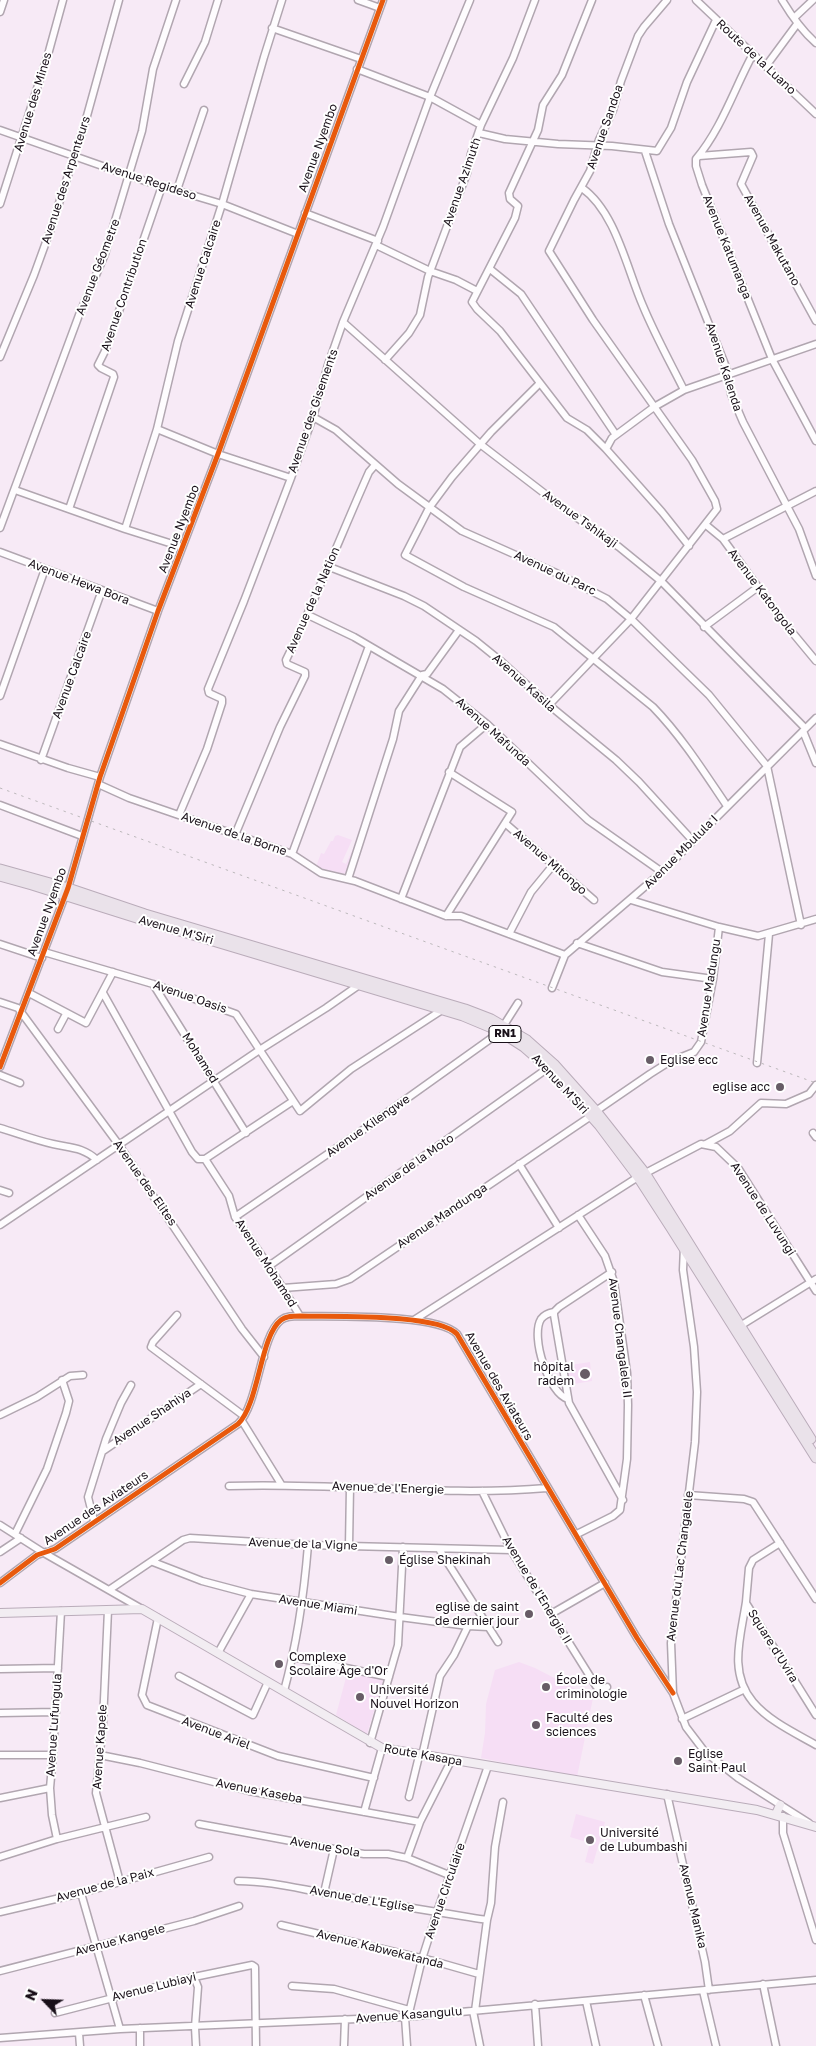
<!DOCTYPE html>
<html>
<head>
<meta charset="utf-8">
<style>
  body { margin:0 }
  #map { position:relative; width:816px; height:2046px; overflow:hidden; background:#f7eaf6; font-family:"Golos Text",sans-serif }
  canvas { display:block }
  .north { position:absolute; left:20px; top:1976px; width:50px; height:50px; -webkit-text-stroke:4px #fff; paint-order:stroke; rotate:294deg; font-size:14px; font-weight:700; line-height:20px; text-align:center; color:#191019 }
  .north::after { content:''; display:block; margin:auto; width:18px; height:22px; background:#191019; clip-path:polygon(50% 0,100% 100%,50% 72%,0 100%) }
</style>
</head>
<body>
<div id="map">
<canvas width="816" height="2046"></canvas>
<div class="north">N</div>
</div>
<script>
const ctx = document.querySelector('canvas').getContext('2d');
ctx.lineJoin = 'round';
function fillPath(path, color) { ctx.fillStyle = color; ctx.fill(path, 'evenodd'); }
function stroke(path, color, width, dash) { ctx.strokeStyle = color; ctx.lineWidth = width; ctx.lineCap = dash ? 'butt' : 'round'; ctx.setLineDash(dash || []); ctx.stroke(path); }
function drawText(font, color, halo, rows, align = 'center') {
  ctx.font = font + ' "Golos Text",sans-serif'; ctx.lineWidth = 4; ctx.setLineDash([]); ctx.textBaseline = 'middle'; ctx.strokeStyle = halo; ctx.fillStyle = color; for (const [text, x, y, turn = 0] of rows) {
    ctx.save(); ctx.translate(x, y); ctx.rotate((+turn || 0) * Math.PI / 180); ctx.textAlign = isNaN(turn) ? turn : align; if (halo) ctx.strokeText(text, 0, 0); ctx.fillText(text, 0, 0); ctx.restore();
  }
}
fillPath(new Path2D(`
  M338,835L352,840L342,862L346,864L355,844L357,845L350,867L344,874L316,867L321,853L324,854L331,841H333L335,836Z
  M590,1362L592,1381L568,1385L564,1366Z
  M519,1662L535,1668L593,1698L577,1777L481,1758L485,1733L486,1704L495,1670Z
  M348,1670L384,1678L367,1734L336,1715Z
  M576,1814L605,1822L593,1864L585,1862L590,1843L570,1837Z`), '#f6def5');
const minor = new Path2D(`
  M358,0L380,8
  M592,0L562,75L543,105L538,130L509,193L510,199L518,206L515,218L472,302L477,309L500,331L567,418L587,430L606,449L662,512L689,546
  M696,0L816,114
  M782,0C791,15 802,31 816,43
  M0,12L4,0
  M795,17L813,0
  M272,28L361,59
  M753,54C734,89 722,128 696,159V166L702,185L772,359L816,441
  M766,66L797,24
  M357,69L430,97L481,125
  M184,84L205,42L218,0
  M0,130L145,181L222,204L298,234
  M479,133L505,139L558,144L612,146L657,151L671,128L687,82L716,20
  M645,151L669,224L726,367L731,394L743,422L799,529L816,576
  M699,156L751,152L753,156L741,184L816,321
  M582,188C616,212 627,270 643,306C655,335 670,362 684,390
  M177,190L204,110
  M0,204L49,51L63,0
  M305,213L378,241
  M376,245L430,271L456,280L477,291
  M490,269L521,294L616,435
  M343,322L480,444L566,510L619,547L662,582L805,728
  M0,357L34,275L50,231L85,123L119,0
  M385,360L409,333L420,315L428,277L467,173L471,154L481,125L513,58L535,0
  M539,384L491,432L452,477L429,508L405,555L464,587L554,627L653,707C682,737 704,772 727,806
  M313,417L336,430L398,484L462,531L554,572L607,599L631,619L709,695L767,766L801,925
  M157,429L218,454L291,478
  M606,449L612,438L654,407L684,390L816,344
  M15,490L125,529L182,547
  M69,509L114,377L113,374L101,368L98,365L106,349L162,186
  M706,525L723,539L782,620L816,661
  M0,528L79,315L105,254L142,131L153,69L176,0
  M125,529L157,429L178,341L222,204L264,57L282,0
  M723,539L816,491
  M0,552L158,611
  M327,566L404,596L424,606L476,641L502,662L549,705L616,760L639,782L693,841
  M308,615L354,637L443,689L487,724L588,820L662,872
  M704,627L758,587
  M0,696L45,569
  M549,705L631,619L717,509L715,501L692,460L593,320L549,251L574,200L590,171L599,140L613,110L621,81L638,36L644,27L667,0
  M803,731L816,763
  M0,744L68,768L100,777
  M41,760L102,590
  M98,784L129,798L292,854L321,873L355,881L446,916H461L565,955
  M0,805L82,836
  M179,815L207,749L222,703V699L209,693L208,689L244,601L291,478L313,417L328,365L343,322L383,227L430,97L470,0
  M506,824L594,900
  M235,835L280,727L305,676V672L287,664L286,660C316,599 341,535 369,472L375,465
  M292,854L369,646
  M348,879L393,739L399,711L422,675L427,674L459,630
  M401,899L460,747L487,724
  M631,900L719,927L758,936L816,919
  M446,916L512,812L449,772
  M509,934L531,892L554,864
  M577,943L662,972L713,979
  M0,944L42,958
  M44,952L153,984L236,1014L300,1111L351,1069L442,1010
  M153,984L246,1133
  M552,988L565,955L662,872L816,718
  M29,993L86,1023L113,972
  M103,993L192,1152L198,1159H205L229,1196L235,1217L269,1266L300,1316
  M0,1002L18,1008L119,1145L242,1329L264,1357
  M504,1025L518,1003
  M58,1029L66,1014
  M757,1063L769,934
  M0,1067L68,888L100,777L158,611L218,454L383,0
  M0,1075L20,1083
  M596,1111L650,1074L669,1062L694,1052L701,1042L713,979L719,927
  M0,1128C17,1133 35,1140 53,1144C70,1148 83,1147 97,1160
  M813,1133L816,1137
  M706,1144L730,1131L761,1103L786,1104L809,1094L816,1085
  M205,1159L293,1101
  M519,1164L559,1228
  M0,1190L9,1193
  M235,1217L360,1132L493,1037L499,1031
  M0,1225L261,1049L326,1008L359,985
  M684,1247L683,1270L694,1347L697,1392L695,1442L671,1643L673,1693L686,1727L705,1752L738,1778L809,1823
  M269,1266L548,1068
  M612,1272L559,1307L554,1312V1315L569,1403L623,1500
  M283,1288L336,1284L350,1279L591,1116
  M554,1312C549,1313 544,1315 541,1319C530,1337 549,1394 568,1399
  M177,1315L153,1342L151,1347L244,1416
  M414,1320L638,1177L701,1144L716,1147L738,1168L816,1291
  M740,1326L816,1279
  M0,1415L37,1397L70,1376L83,1375
  M242,1421L281,1484
  M103,1451L201,1384
  M229,1486C335,1482 441,1497 547,1488
  M482,1491L511,1550L596,1686L602,1689L607,1687
  M688,1495L744,1499L753,1502L816,1599
  M94,1521L88,1497L106,1439L121,1403L131,1385
  M0,1525L44,1553L142,1609
  M15,1534L47,1469L66,1413L69,1401L62,1380
  M577,1534L613,1516L620,1510L627,1459L628,1405L627,1373L614,1282L605,1256L578,1215
  M780,1543L753,1560L749,1568C748,1579 747,1591 746,1602C741,1636 728,1672 753,1702C769,1721 795,1733 816,1745
  M349,1546L350,1487
  M439,1549L498,1642
  M0,1552L21,1538
  M153,1562L202,1581L251,1594L400,1617L468,1626L488,1627
  M0,1583L37,1555L55,1549L238,1424C259,1404 260,1336 281,1320C286,1316 293,1316 300,1316C331,1317 438,1313 457,1334L637,1638L673,1693
  M109,1590L183,1540L190,1538L308,1545L511,1550
  M746,1603L816,1715
  M108,1610L103,1722L96,1793L120,1882
  M551,1614L605,1583
  M158,1618L142,1695L147,1705L278,1756L374,1778
  M218,1653L251,1594
  M293,1657L389,1677
  M0,1669L58,1668
  M179,1676L253,1715L268,1682
  M284,1691C297,1643 304,1595 308,1545
  M0,1713L56,1712
  M682,1719L745,1689
  M370,1743L398,1645L403,1547
  M0,1755H53
  M100,1755L140,1763L249,1791L420,1822
  M422,1756L440,1676L454,1655L468,1626
  M667,1794L705,1962L709,1990
  M409,1797L419,1756
  M0,1798L50,1788
  M364,1812L382,1748
  M783,1816V1833L816,1940
  M199,1824L334,1849L364,1854H388L407,1858L449,1875
  M57,1839L52,1815L50,1788L53,1755L61,1611
  M0,1857L57,1839L146,1817
  M407,1858L420,1822L451,1761
  M238,1881C272,1881 303,1890 336,1895C386,1904 437,1912 487,1920
  M81,1893L120,2029
  M324,1893L334,1849
  M0,1912L81,1893L209,1857
  M281,1925L437,1962L479,1974
  M0,1971L194,1921L239,1906
  M194,1977L198,1987L195,2027L196,2046
  M763,1984L776,2046
  M292,1986L334,1989L409,2010
  M703,1991L716,2046
  M644,1995L658,2046
  M586,2001L596,2046
  M535,2004L538,2046
  M473,2011L480,2046
  M475,2011L487,1920L491,1903L495,1847L503,1802
  M55,2013L194,1977L252,1965L255,1967L256,2046
  M405,2017L407,2046
  M408,2017L422,1959L437,1912L488,1766
  M79,2033L80,2046
  M0,2038L120,2029L405,2017L816,1980
  M140,2046V2028
  M344,2046L345,2019`);
const major = new Path2D(`
  M0,1613L142,1609L382,1748L757,1810L816,1827
  M776,1814L780,1805`);
const highway = new Path2D(`
  M0,869L68,888L145,914L465,1009L491,1019L527,1040L554,1064L596,1111L645,1173L811,1439
  M0,876L32,885L143,920L463,1016L499,1031L524,1047L548,1068L599,1125L638,1177L671,1228L816,1458`);
stroke(minor, '#b1a6b0', 9);
stroke(major, '#baacba', 10);
stroke(highway, '#baacba', 11);
stroke(minor, '#fefcfe', 6);
stroke(major, '#f2edf2', 8);
stroke(highway, '#eae2ea', 9);
stroke(new Path2D(`
  M0,788L816,1083`), '#bcb8bb', 1, [2.5, 5]);
stroke(new Path2D(`
  M0,1067L68,888L100,777L158,611L218,454L383,0
  M0,1583L37,1555L55,1549L238,1424C259,1404 260,1336 281,1320C286,1316 293,1316 300,1316C331,1317 438,1313 457,1334L637,1638L673,1693`), '#e8590c', 5);
for (const [x, y, r, color] of [
  [650,1060,5,"#675c66"],
  [780,1087,5,"#675c66"],
  [585,1374,6,"#675c66"],
  [389,1560,5,"#675c66"],
  [529,1614,5,"#675c66"],
  [279,1664,5,"#675c66"],
  [546,1687,5,"#675c66"],
  [360,1697,5,"#675c66"],
  [536,1725,5,"#675c66"],
  [678,1761,5,"#675c66"],
  [590,1840,5,"#675c66"]
]) { const dot = new Path2D(); dot.arc(x, y, r, 0, 2 * Math.PI); ctx.fillStyle = color; ctx.fill(dot); stroke(dot, '#fff', 2); }
for (const [x, y, w] of [
  [505,1034,32]
]) { const box = new Path2D(); box.roundRect(x - w / 2, y - 8.5, w, 17, 4); ctx.fillStyle = '#fff'; ctx.fill(box); stroke(box, '#191019', 1); }
drawText('bold 11px', '#191019', null, [
  ["RN1",505,1034]
]);
drawText('12px', '#191019', '#fff', [
  ["Route de la Luano",756,57,43],
  ["Avenue des Mines",33,102,-73],
  ["Avenue Sandoa",605,127,-71],
  ["Avenue Nyembo",318,148,-70],
  ["Avenue des Arpenteurs",66,180,-72],
  ["Avenue Regideso",149,181,18],
  ["Avenue Azimuth",462,182,-71],
  ["Avenue Makutano",772,240,61],
  ["Avenue Katumanga",727,247,68],
  ["Avenue Calcaire",203,264,-72],
  ["Avenue Géometre",98,267,-69],
  ["Avenue Contribution",124,295,-71],
  ["Avenue Kalenda",724,367,72],
  ["Avenue des Gisements",313,411,-71],
  ["Avenue Tshikaji",580,519,36],
  ["Avenue Nyembo",179,529,-69],
  ["Avenue du Parc",555,573,25],
  ["Avenue Hewa Bora",79,582,21],
  ["Avenue Katongola",762,592,53],
  ["Avenue de la Nation",313,600,-66],
  ["Avenue Calcaire",72,675,-70],
  ["Avenue Kasila",524,683,42],
  ["Avenue Mafunda",493,732,42],
  ["Avenue de la Borne",234,834,19],
  ["Avenue Mbulula I",681,852,-45],
  ["Avenue Mitongo",550,862,41],
  ["Avenue Nyembo",47,912,-70],
  ["Avenue M'Siri",176,930,16],
  ["Avenue Madungu",709,988,-81],
  ["Avenue Oasis",190,997,19],
  ["Mohamed",200,1058,58],
  ["Avenue M'Siri",560,1084,47],
  ["Avenue Kilengwe",368,1126,-35],
  ["Avenue de la Moto",409,1167,-35],
  ["Avenue des Elites",145,1183,55],
  ["Avenue de Luvungi",763,1209,57],
  ["Avenue Mandunga",442,1216,-34],
  ["Avenue Mohamed",266,1263,57],
  ["Avenue Changalele II",620,1338,83],
  ["Avenue des Aviateurs",499,1386,60],
  ["Avenue Shahiya",152,1417,-34],
  ["Avenue de l'Energie",388,1488,2],
  ["Avenue des Aviateurs",96,1508,-34],
  ["Avenue de la Vigne",303,1544,2],
  ["Avenue du Lac Changalele",680,1566,-83],
  ["Avenue de l'Energie II",537,1590,59],
  ["Avenue Miami",318,1605,9],
  ["Square d'Uvira",773,1646,58],
  ["Avenue Lufungula",54,1725,-86],
  ["Avenue Ariel",216,1733,21],
  ["Avenue Kapele",100,1747,-86],
  ["Route Kasapa",423,1755,10],
  ["Avenue Kaseba",259,1791,11],
  ["Avenue Sola",325,1847,10],
  ["Avenue de la Paix",105,1885,-15],
  ["Avenue Circulaire",445,1891,-71],
  ["Avenue de L'Eglise",362,1899,10],
  ["Avenue Manika",693,1906,77],
  ["Avenue Kangele",120,1940,-15],
  ["Avenue Kabwekatanda",380,1949,14],
  ["Avenue Lubiayi",154,1987,-14],
  ["Avenue Kasangulu",409,2015,-4]
]);
drawText('12px', '#191019', '#fff', [
  ["Eglise ecc",660,1060],
  ["eglise acc",770,1087,"right"],
  ["hôpital",574,1367,"right"],
  ["radem",574,1381,"right"],
  ["Église Shekinah",399,1560],
  ["eglise de saint",519,1607,"right"],
  ["de dernier jour",519,1621,"right"],
  ["Complexe",289,1657],
  ["Scolaire Âge d'Or",289,1671],
  ["École de",556,1680],
  ["criminologie",556,1694],
  ["Université",370,1690],
  ["Nouvel Horizon",370,1704],
  ["Faculté des",546,1718],
  ["sciences",546,1732],
  ["Eglise",688,1754],
  ["Saint Paul",688,1768],
  ["Université",600,1833],
  ["de Lubumbashi",600,1847]
], 'left');
</script>
</body>
</html>
